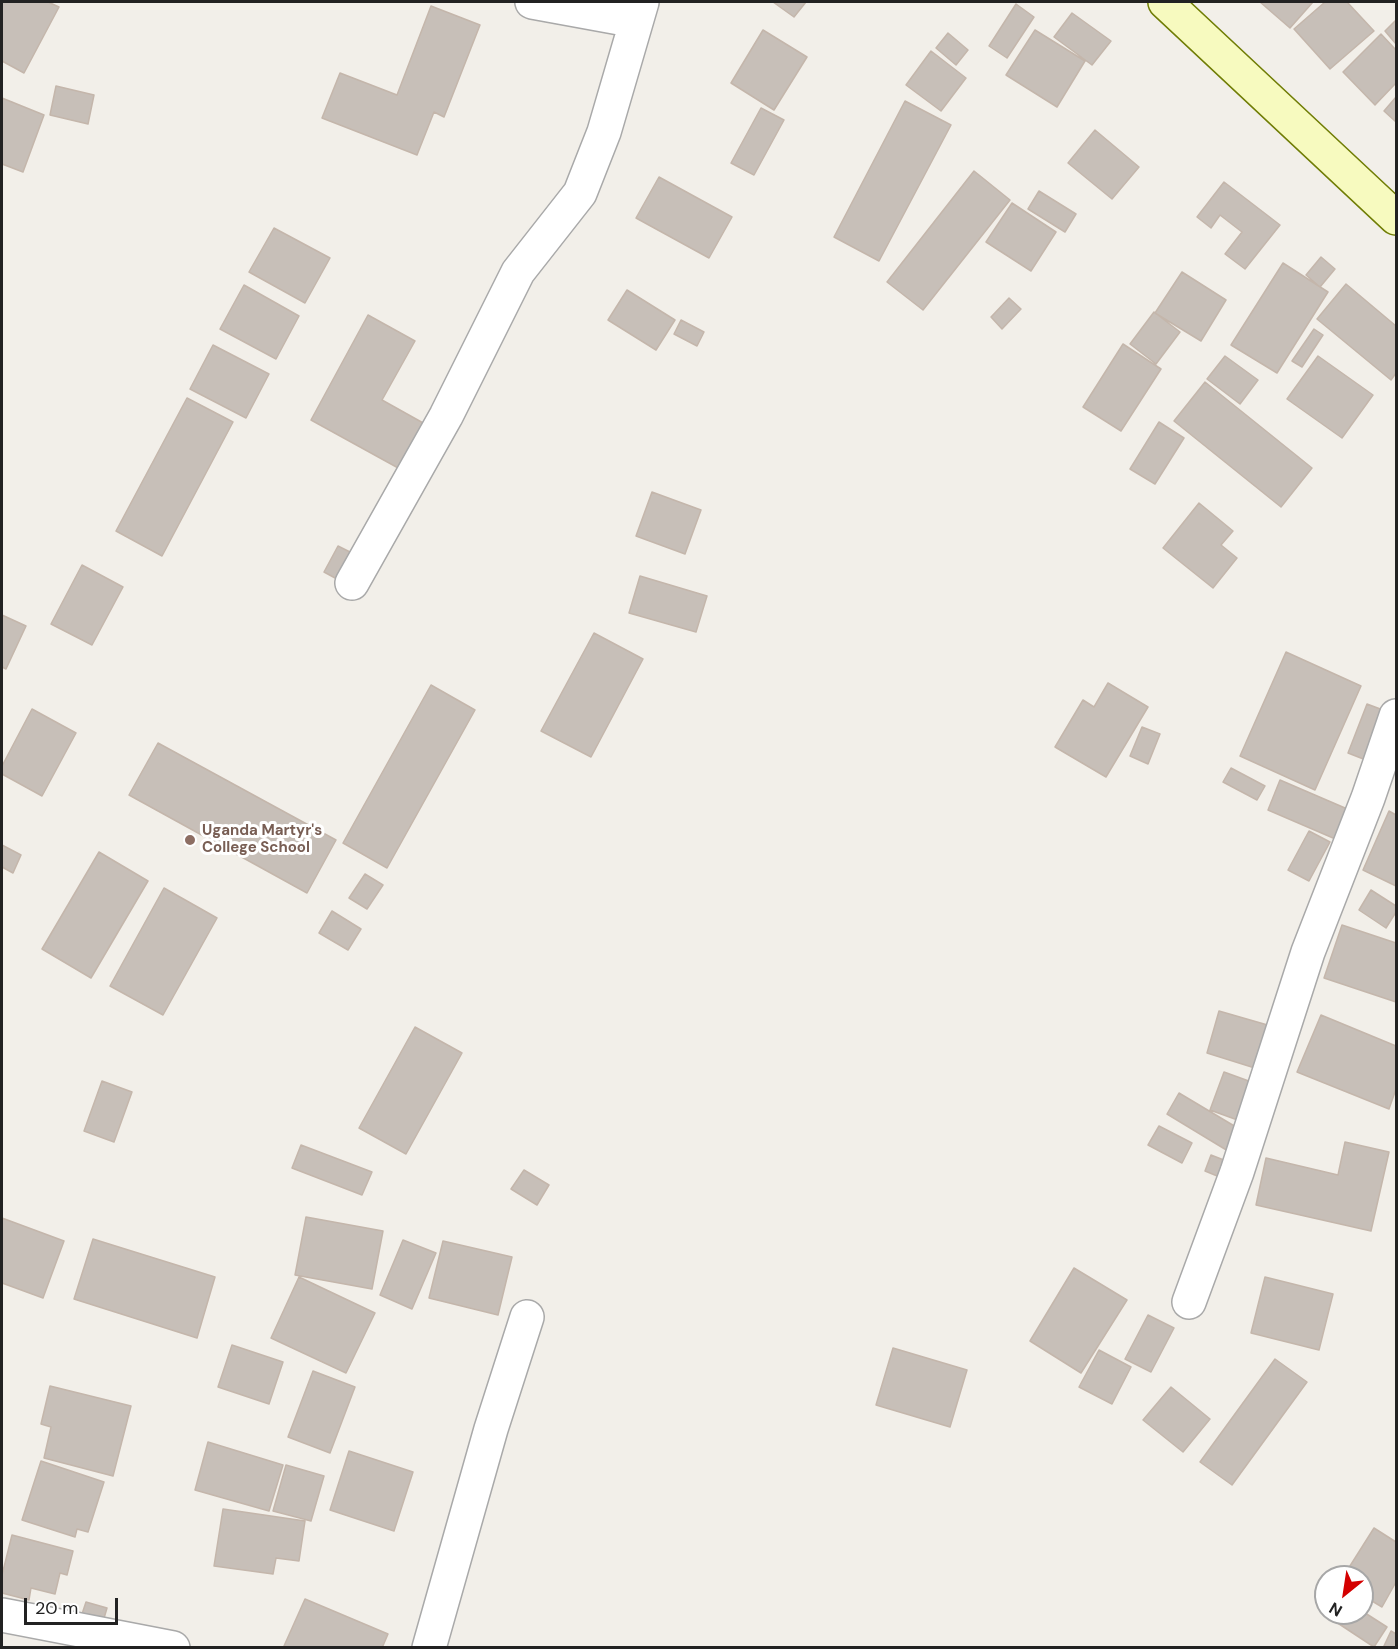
<!DOCTYPE html>
<html>
<head>
<meta charset="utf-8">
<style>
  body { margin:0 }
  #map { position:relative; width:1398px; height:1649px; overflow:hidden; background:#f2efe9; font-family:"DM Sans",sans-serif }
  canvas { display:block }
  .frame { position:absolute; inset:0; border:3px solid #222; pointer-events:none }
  .north { position:absolute; left:1314px; top:1565px; width:60px; height:60px; box-sizing:border-box; background:#fff; border:2px solid #a7a7a7; border-radius:50%; rotate:210deg; font-size:16px; font-weight:700; line-height:24px; text-align:center; color:#222 }
  .north::after { content:''; display:block; margin:auto; width:21px; height:27px; background:#d40000; clip-path:polygon(50% 0,100% 100%,50% 72%,0 100%) }
  .scale { position:absolute; left:24px; top:1598px; width:94px; height:27px; box-sizing:border-box; border:3px solid #222; border-top:0; padding-left:8px; font-size:18px; line-height:21px; white-space:nowrap; color:#222; -webkit-text-stroke:4px #fff; paint-order:stroke }
</style>
</head>
<body>
<div id="map">
<canvas width="1398" height="1649"></canvas>
<div class="frame"></div>
<div class="north">N</div>
<div class="scale">20 m</div>
</div>
<script>
const ctx = document.querySelector('canvas').getContext('2d');
ctx.lineJoin = 'round';
function fillPath(path, color) { ctx.fillStyle = color; ctx.fill(path, 'evenodd'); }
function stroke(path, color, width, dash) { ctx.strokeStyle = color; ctx.lineWidth = width; ctx.lineCap = dash ? 'butt' : 'round'; ctx.setLineDash(dash || []); ctx.stroke(path); }
function drawText(font, color, halo, rows, align = 'center') {
  ctx.font = font + ' "DM Sans",sans-serif'; ctx.lineWidth = 6; ctx.setLineDash([]); ctx.textBaseline = 'middle'; ctx.strokeStyle = halo; ctx.fillStyle = color; for (const [text, x, y, turn = 0] of rows) {
    ctx.save(); ctx.translate(x, y); ctx.rotate((+turn || 0) * Math.PI / 180); ctx.textAlign = isNaN(turn) ? turn : align; if (halo) ctx.strokeText(text, 0, 0); ctx.fillText(text, 0, 0); ctx.restore();
  }
}
const building = new Path2D(`
  M2,2H48L59,7L24,73L2,61Z
  M773,2H806L794,17Z
  M1260,2H1313L1290,28Z
  M1325,2H1347L1374,31L1330,69L1294,29Z
  M1016,4L1034,17L1007,58L989,46Z
  M431,6L480,25L444,117L434,112L417,155L322,118L340,73L397,95Z
  M1072,13L1111,41L1092,65L1054,37Z
  M1396,20V44L1385,31Z
  M763,30L807,57L774,110L731,83Z
  M1035,30L1085,61L1057,107L1006,75Z
  M948,33L968,50L956,65L936,48Z
  M1381,34L1396,50V83L1375,105L1343,72Z
  M931,51L966,78L941,111L906,85Z
  M56,86L94,95L88,124L50,115Z
  M1396,97V122L1384,111Z
  M2,98L44,115L23,172L2,164Z
  M905,101L951,125L879,261L834,237Z
  M761,108L784,120L754,175L731,163Z
  M1095,130L1139,167L1112,199L1068,163Z
  M974,171L1010,200L923,310L887,282Z
  M659,177L732,217L709,258L636,218Z
  M1224,182L1280,225L1245,269L1225,254L1242,232L1220,215L1211,228L1197,217Z
  M1039,191L1076,214L1065,232L1028,209Z
  M1012,203L1056,232L1031,271L986,242Z
  M274,228L330,258L305,303L249,272Z
  M1321,257L1335,269L1320,287L1306,275Z
  M1283,263L1328,292L1277,373L1231,345Z
  M1182,272L1226,300L1201,341L1155,313Z
  M1346,284L1396,326V373L1391,380L1317,319Z
  M244,285L299,316L276,359L220,329Z
  M627,290L675,320L656,350L608,320Z
  M1009,298L1021,309L1002,329L991,317Z
  M1154,312L1180,332L1156,364L1130,344Z
  M368,315L415,341L382,400L425,424L400,469L311,420Z
  M681,320L704,332L697,346L674,334Z
  M1314,329L1323,335L1302,367L1292,361Z
  M1123,344L1161,369L1121,431L1083,407Z
  M213,345L269,374L246,418L190,389Z
  M1225,356L1258,380L1240,404L1207,379Z
  M1318,356L1373,395L1342,438L1287,399Z
  M1205,382L1312,468L1281,507L1174,421Z
  M187,398L233,422L162,556L116,531Z
  M1159,422L1184,438L1155,484L1130,469Z
  M652,492L701,510L685,554L636,536Z
  M1199,503L1233,531L1221,545L1237,558L1213,588L1163,548Z
  M338,546L362,558L348,585L324,572Z
  M82,565L123,587L92,645L51,624Z
  M640,576L707,596L696,632L629,613Z
  M2,615L26,626L6,669L2,667Z
  M594,633L643,659L591,757L541,731Z
  M1286,652L1361,686L1315,790L1240,756Z
  M1108,683L1148,707L1106,777L1055,747L1083,700L1094,707Z
  M431,685L475,710L387,868L343,843Z
  M1367,704L1391,713L1371,762L1348,753Z
  M32,709L76,733L42,796L2,774V766Z
  M1142,727L1160,734L1148,764L1130,756Z
  M158,743L336,840L307,893L129,795Z
  M1231,768L1265,786L1257,800L1223,782Z
  M1280,780L1352,811L1340,841L1268,810Z
  M1389,811L1396,815V886L1363,870Z
  M1309,831L1330,842L1309,881L1288,870Z
  M2,845L21,855L13,873L2,867Z
  M99,852L148,881L91,978L42,949Z
  M365,874L383,885L367,909L349,898Z
  M164,888L217,918L163,1015L110,986Z
  M1371,890L1396,906V912L1386,928L1359,910Z
  M332,911L361,929L348,950L319,933Z
  M1342,925L1396,943V1002L1324,978Z
  M1219,1011L1271,1026L1258,1069L1207,1053Z
  M1321,1015L1396,1046V1089L1389,1109L1297,1072Z
  M415,1027L462,1053L406,1154L359,1128Z
  M1224,1072L1257,1084L1243,1122L1210,1110Z
  M102,1081L132,1092L114,1142L84,1131Z
  M1179,1093L1241,1130L1228,1151L1167,1114Z
  M1159,1126L1192,1143L1182,1163L1148,1145Z
  M1345,1142L1389,1152L1371,1231L1256,1205L1266,1158L1338,1175Z
  M301,1145L372,1172L362,1195L292,1168Z
  M1211,1155L1234,1164L1227,1180L1205,1171Z
  M524,1170L549,1185L537,1205L511,1189Z
  M306,1217L383,1231L372,1289L295,1275Z
  M2,1218L64,1241L43,1298L2,1283Z
  M93,1239L215,1277L197,1338L74,1299Z
  M403,1240L436,1253L412,1309L380,1295Z
  M443,1241L512,1257L498,1315L429,1298Z
  M1074,1268L1127,1300L1081,1373L1030,1341Z
  M299,1277L375,1313L346,1373L271,1338Z
  M1265,1277L1333,1294L1319,1350L1251,1333Z
  M1148,1315L1174,1328L1151,1372L1125,1359Z
  M232,1345L283,1362L269,1404L218,1387Z
  M893,1348L967,1370L950,1427L876,1405Z
  M1099,1350L1131,1367L1112,1404L1079,1387Z
  M1275,1359L1307,1382L1232,1485L1200,1462Z
  M313,1371L355,1387L330,1453L288,1437Z
  M50,1386L131,1406L113,1476L44,1458L51,1427L41,1424Z
  M1171,1387L1210,1419L1183,1452L1143,1420Z
  M208,1442L283,1465L269,1511L195,1490Z
  M349,1451L413,1472L394,1531L330,1510Z
  M41,1461L104,1482L88,1532L77,1529L75,1537L22,1520Z
  M286,1465L324,1476L311,1521L273,1511Z
  M223,1509L305,1521L299,1561L276,1558L273,1574L214,1566Z
  M1374,1528L1396,1542V1582L1382,1607L1362,1595V1577H1343Z
  M12,1535L73,1551L67,1575L60,1573L55,1594L31,1588L29,1600L2,1593V1575Z
  M305,1599L388,1634L382,1648H288L284,1646Z
  M86,1602L107,1608L100,1632L78,1626Z
  M1362,1611L1387,1627L1374,1647L1327,1616L1330,1613H1362Z
  M1391,1631L1396,1634V1648H1383Z`);
fillPath(building, '#c7bfb8');
stroke(building, '#c4b6ab', 1.5);
const minor = new Path2D(`
  M532,2L636,21
  M352,583L446,416L518,272L580,193L604,132L642,2
  M1189,1302L1237,1172L1308,952L1368,798L1396,716
  M2,1615L173,1648
  M429,1648L491,1429L527,1317`);
const secondary = new Path2D(`
  M1165,2L1396,218`);
stroke(minor, '#a9a9a9', 36);
stroke(secondary, '#707d05', 36);
stroke(minor, '#fff', 33);
stroke(secondary, '#f7fabf', 33);
for (const [x, y, r, color] of [
  [190,840,6,"#8d6e63"]
]) { const dot = new Path2D(); dot.arc(x, y, r, 0, 2 * Math.PI); ctx.fillStyle = color; ctx.fill(dot); stroke(dot, '#fff', 2); }
drawText('bold 15px', '#785e54', '#fff', [
  ["Uganda Martyr's",202,831],
  ["College School",202,848]
], 'left');
</script>
</body>
</html>
